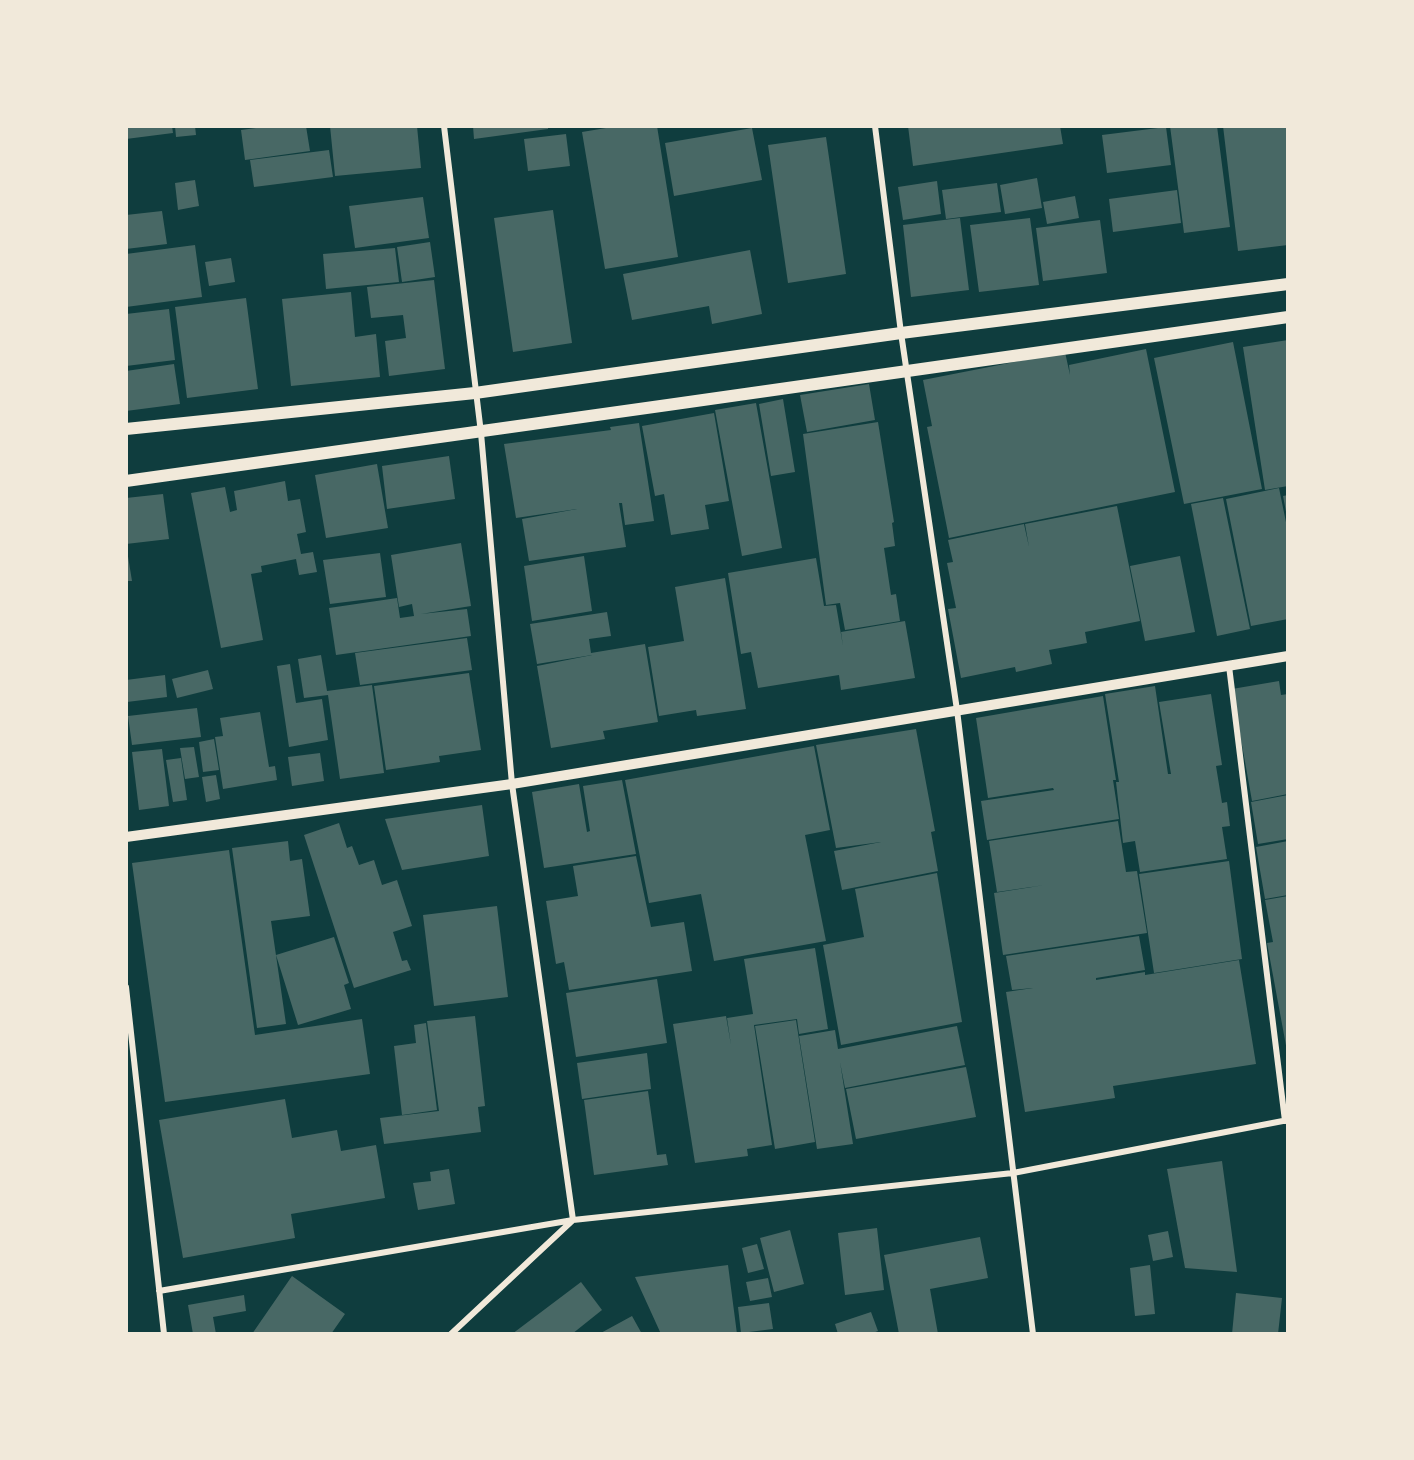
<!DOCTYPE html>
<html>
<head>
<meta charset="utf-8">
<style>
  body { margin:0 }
  #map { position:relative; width:1414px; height:1460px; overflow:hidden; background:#0f3d3e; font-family:"DM Sans",sans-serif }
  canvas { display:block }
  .frame { position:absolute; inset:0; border:128px solid #f1e9da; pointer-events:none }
</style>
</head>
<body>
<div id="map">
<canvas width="1414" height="1460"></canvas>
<div class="frame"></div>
</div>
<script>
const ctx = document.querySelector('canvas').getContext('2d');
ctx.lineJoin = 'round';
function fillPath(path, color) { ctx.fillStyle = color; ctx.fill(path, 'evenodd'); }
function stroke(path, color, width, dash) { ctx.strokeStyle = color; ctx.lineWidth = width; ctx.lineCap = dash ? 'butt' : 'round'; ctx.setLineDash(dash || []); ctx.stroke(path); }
fillPath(new Path2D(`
  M126,126H172L173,133L126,139Z
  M175,126H195L196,135L176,137Z
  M271,126H306L310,151L245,160L241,130Z
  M330,126H417L421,168L335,176Z
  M473,126H548V129L474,139Z
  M618,126H657L678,257L605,269L582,132Z
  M908,126H1060L1063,144L913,166Z
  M1170,126H1217L1230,227L1184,233Z
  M1223,126H1288V245L1238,251Z
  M1166,127L1171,165L1107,173L1102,135Z
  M752,128L762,180L674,196L665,143Z
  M566,134L570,166L528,171L524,139Z
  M826,137L846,274L788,283L768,145Z
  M329,150L333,177L254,187L250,160Z
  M1037,178L1042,208L1005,214L1000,185Z
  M195,180L199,206L178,210L175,183Z
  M937,181L941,214L903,220L898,187Z
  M997,183L1001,212L946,219L942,190Z
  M1177,190L1181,223L1113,232L1109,199Z
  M1075,196L1079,218L1047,224L1043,202Z
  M423,197L429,238L355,248L349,206Z
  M553,210L572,343L513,352L494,218Z
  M162,211L167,244L126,249V215Z
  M960,218L969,290L911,297L903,225Z
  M1030,218L1039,285L979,292L970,225Z
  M1100,220L1107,273L1043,281L1036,228Z
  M430,242L435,277L402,282L397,247Z
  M195,245L202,297L126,307V254Z
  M395,248L399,282L326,289L323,254Z
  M750,250L762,314L712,324L709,306L632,320L623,274Z
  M231,258L235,282L209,286L205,262Z
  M434,280L445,369L389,376L385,341L406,338L403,315L371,318L367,287Z
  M351,292L355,337L376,334L380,377L291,386L282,299Z
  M246,298L258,389L187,398L175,307Z
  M169,309L175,360L126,366V314Z
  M1288,340V486L1265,490L1243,347Z
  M1233,342L1262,489L1184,504L1154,358Z
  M1146,349L1175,492L949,538L927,427L932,426L923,380L1065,352L1070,375L1069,365Z
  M174,364L180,404L126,411V371Z
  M869,384L875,420L807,432L800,395Z
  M783,399L795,472L771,476L759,404Z
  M756,403L782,548L742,556L715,410Z
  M714,413L729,501L705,505L709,529L671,535L664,494L655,496L642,426Z
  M878,422L894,522L892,523L895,546L884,548L891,595L896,594L900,621L845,630L840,603L826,605L803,434Z
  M639,423L654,521L625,525L622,503H619L626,547L529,561L522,519L577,509L516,518L504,444L611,430L610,427Z
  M449,456L455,499L387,509L382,466Z
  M377,464L388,528L326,538L315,475Z
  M285,481L288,501L300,499L306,532L297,534L301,554L313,552L317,572L299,575L296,559L261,566L262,572L251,574L263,640L221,648L191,493L225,487L230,512L237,510L234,491Z
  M1279,488L1288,532V619L1251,626L1226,499Z
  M163,494L169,539L126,544V498Z
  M1288,495V517H1287L1283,496Z
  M1223,498L1250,629L1217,636L1191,504Z
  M1117,506L1140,621L1085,632L1087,643L1049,650L1052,664L1016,672L1015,667L961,678L948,609L956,608L947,563L953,562L948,540L1024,524L1029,547L1025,524Z
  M461,543L471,606L421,614L467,609L471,636L336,655L329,608L397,598L400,618L414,616L412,604L399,607L391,555Z
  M126,544L132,581H126Z
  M380,553L386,597L330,604L323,560Z
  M584,556L592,611L532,621L524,566Z
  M1180,556L1195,632L1145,641L1130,566Z
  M816,558L824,606L836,605L843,646L841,632L905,621L915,678L841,690L839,675L758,688L751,652L741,654L728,573Z
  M725,578L746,709L697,716L696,710L659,716L648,647L684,641L675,587Z
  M607,612L611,636L589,639L591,653L645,644L658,722L603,731L605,739L551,748L537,666L592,655L537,664L530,624Z
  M467,638L472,670L360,685L355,653Z
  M321,655L327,691L372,685L384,773L340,779L328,695L304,698L298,659Z
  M290,664L296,703L322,699L328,740L289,747L277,666Z
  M208,670L213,689L177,698L172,679Z
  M469,673L481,750L439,756L440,762L386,770L374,686Z
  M165,675L167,697L127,702L126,680Z
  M1279,681L1281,695L1288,694V794L1252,801L1232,689Z
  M1155,686L1168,774H1171L1159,702L1211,694L1222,765L1216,766L1222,803L1227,802L1230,826L1222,827L1227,859L1140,872L1135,841L1123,843L1116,782H1119L1105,694Z
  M1103,696L1116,780H1113L1119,819L987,840L981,801L1054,790L1053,788L988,798L976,718Z
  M197,708L201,737L132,745L128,716Z
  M260,712L269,767L275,766L277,780L223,789L215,737L223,736L220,718Z
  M916,729L935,831L931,832L938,871L842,890L834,851L881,842L836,848L816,745Z
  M214,739L219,770L203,772L199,742Z
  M814,746L830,830L805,835L826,941L714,961L701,894L649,903L625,780Z
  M194,747L199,777L185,779L180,748Z
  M162,749L169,806L139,810L132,752Z
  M320,753L324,781L292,786L288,757Z
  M181,758L187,800L173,802L166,760Z
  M216,775L220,799L206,802L202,777Z
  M622,780L636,854L544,868L532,792L579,784L587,832L590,831L583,786Z
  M1288,795V839L1258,844L1251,802Z
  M482,805L489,856L402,870L385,819Z
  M1118,821L1126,872L1137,871L1147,933L1003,955L994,893L1045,885L997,892L989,841Z
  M339,823L347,848L352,846L359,865L374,860L382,885L397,880L412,926L393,932L402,961L407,960L411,970L354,988L304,835Z
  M288,841L290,861L302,859L310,916L271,921L286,1024L257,1028L232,848Z
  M1288,841V895L1265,899L1256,847Z
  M229,850L255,1035L362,1019L370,1074L165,1102L132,863Z
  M636,856L651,927L684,922L692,971L569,990L564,962L556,964L546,901L578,896L573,866Z
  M1229,861L1242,959L1154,973L1139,874Z
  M937,873L962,1022L841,1045L823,945L864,937L855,889Z
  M1288,896V1051H1287L1267,943L1273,942L1265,900Z
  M497,906L508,997L434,1006L423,915Z
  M1139,936L1145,970L1096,978V980L1145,972V975L1239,960L1256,1064L1113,1086L1115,1098L1025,1112L1006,992L1033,988L1012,990L1006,956Z
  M334,937L349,983L344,985L351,1009L298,1025L276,955Z
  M815,948L828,1029L799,1034L797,1019L754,1025L772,1145L747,1149L748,1156L695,1163L673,1024L726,1016L731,1045L727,1018L753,1014L744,959Z
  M657,979L667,1043L576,1057L566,993Z
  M475,1016L485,1106L478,1107L481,1132L384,1144L380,1118L439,1111L427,1021Z
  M796,1020L815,1142L775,1149L755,1026Z
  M426,1023L437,1110L402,1115L394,1046L416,1043L414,1025Z
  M957,1026L965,1065L845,1088L840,1062L853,1144L817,1149L799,1036L835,1030L838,1049Z
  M647,1053L651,1089L582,1099L577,1063Z
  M966,1067L976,1117L856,1139L846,1089Z
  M648,1091L657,1155L666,1154L668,1165L594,1175L584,1100Z
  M285,1099L292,1138L337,1130L341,1151L376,1145L385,1198L291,1214L295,1238L183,1258L159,1120Z
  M1222,1161L1237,1272L1185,1268L1167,1169Z
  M449,1169L455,1204L418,1210L413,1183L431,1181L430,1172Z
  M877,1228L884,1290L845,1295L838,1233Z
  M790,1230L804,1284L774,1292L760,1238Z
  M1168,1231L1173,1257L1153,1261L1148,1235Z
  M980,1237L988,1278L930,1289L938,1334H899L884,1255Z
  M757,1244L764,1269L748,1273L742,1248Z
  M728,1265L737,1334H661L635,1277Z
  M1150,1265L1155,1314L1135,1316L1130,1268Z
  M292,1276L345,1314L331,1334H252Z
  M768,1278L772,1297L750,1301L746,1282Z
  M581,1282L602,1310L572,1334H512Z
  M1236,1293L1282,1298L1278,1334H1232Z
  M244,1295L246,1311L213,1317L216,1334H193L188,1305Z
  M769,1303L773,1329L741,1333L738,1307Z
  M871,1312L878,1331L870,1334H838L835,1324Z
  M632,1316L642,1334H599Z`), '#486865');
stroke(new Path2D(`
  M444,126L481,433L512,784L573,1220
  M875,126L901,333L957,710L1033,1334
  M1229,666L1285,1121
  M126,987L164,1334
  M159,1291L573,1220L1013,1173L1288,1120
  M451,1334L573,1220`), '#f1e9da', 6);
stroke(new Path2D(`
  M126,837L512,784L1288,656`), '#f1e9da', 10);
stroke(new Path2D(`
  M126,429L475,393L901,333L1288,284
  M126,481C514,429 900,370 1288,317`), '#f1e9da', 12);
</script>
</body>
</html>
